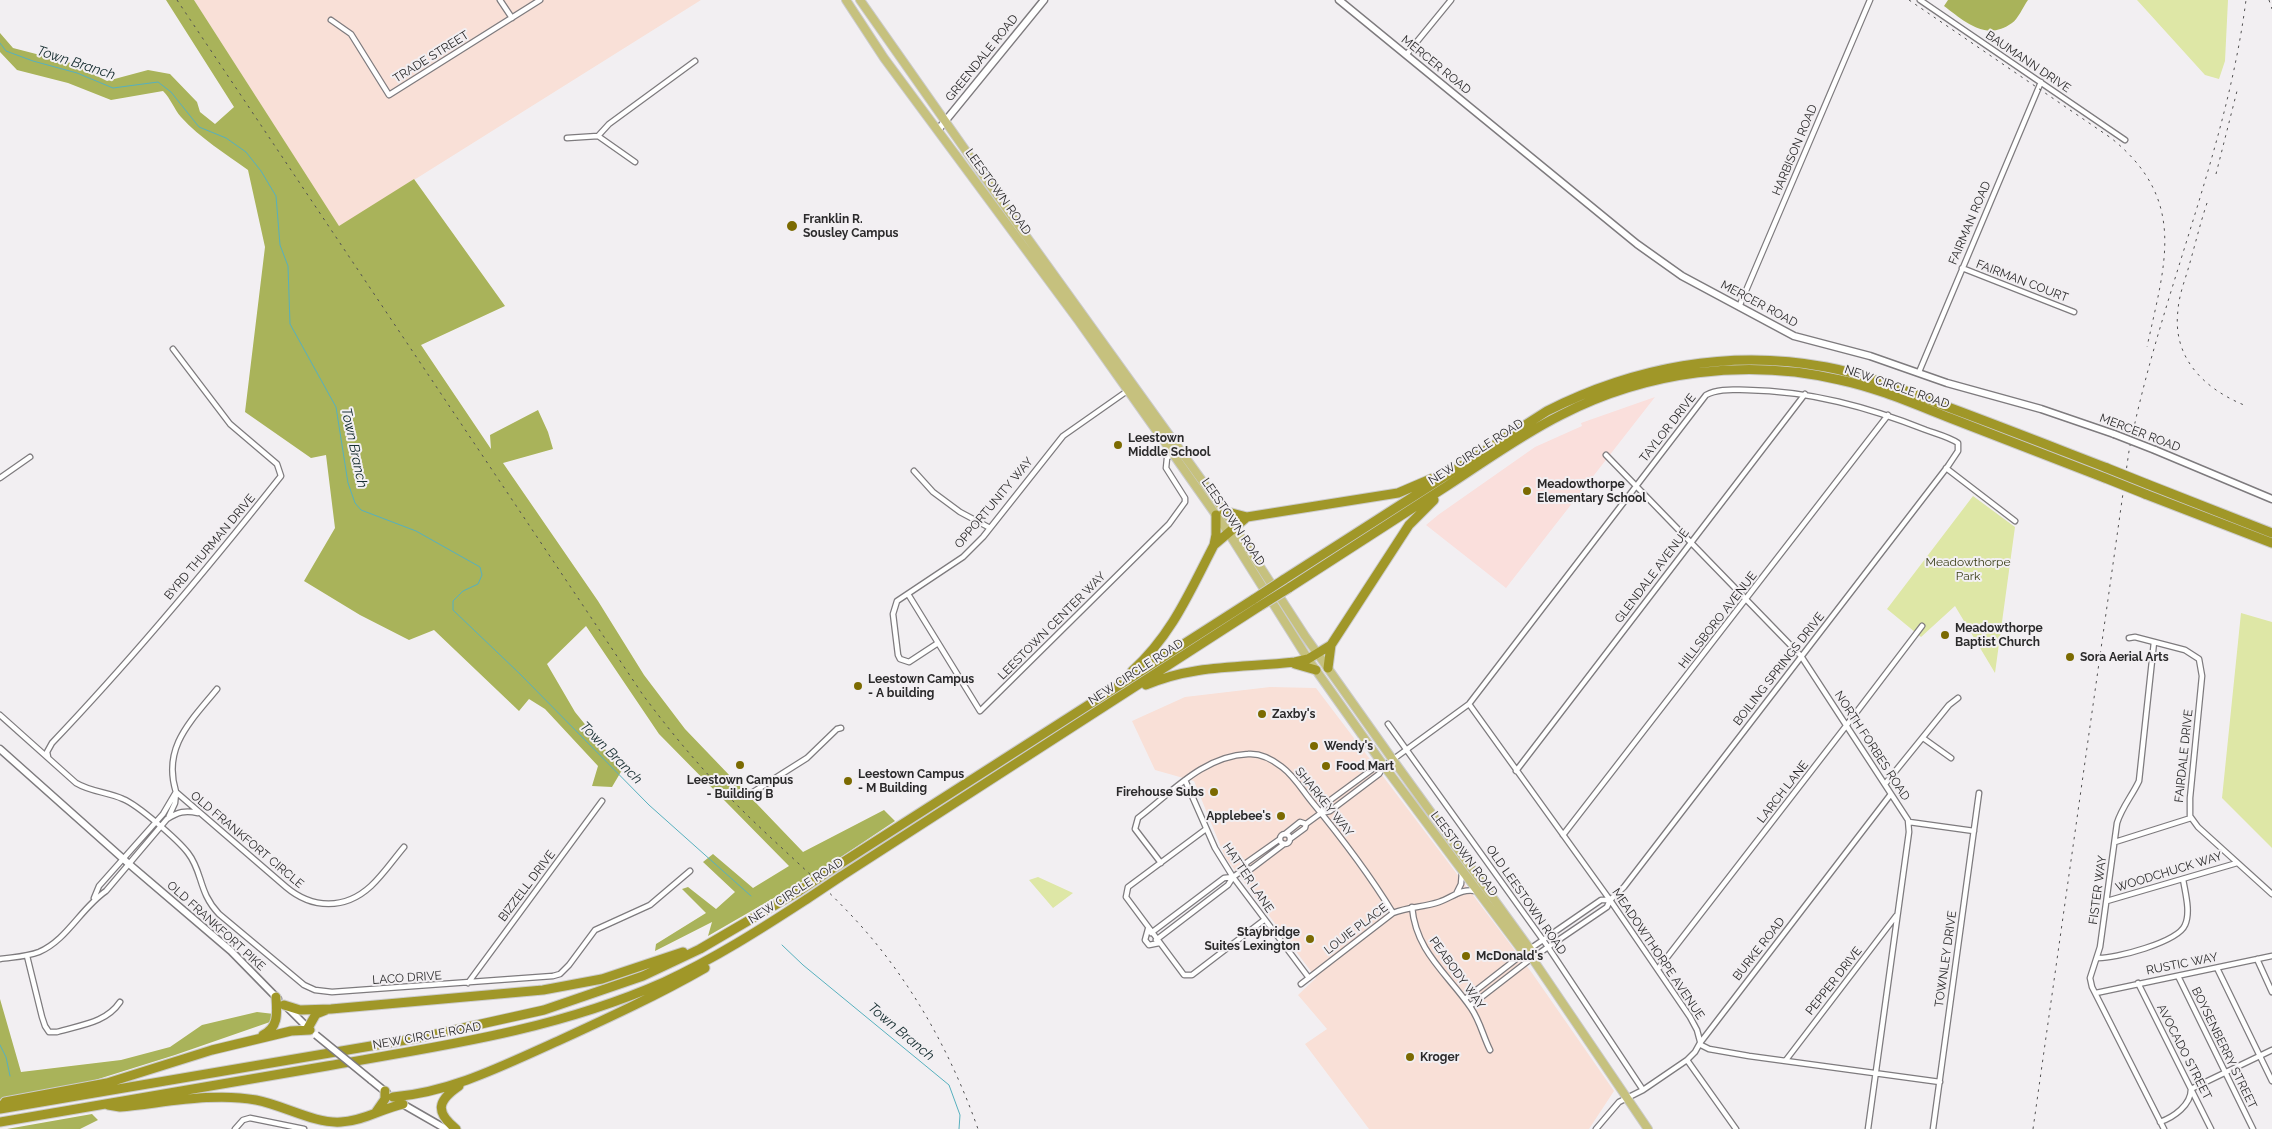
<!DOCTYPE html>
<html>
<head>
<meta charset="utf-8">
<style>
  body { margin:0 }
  canvas { display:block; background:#f2eff2 }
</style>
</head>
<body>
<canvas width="2272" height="1129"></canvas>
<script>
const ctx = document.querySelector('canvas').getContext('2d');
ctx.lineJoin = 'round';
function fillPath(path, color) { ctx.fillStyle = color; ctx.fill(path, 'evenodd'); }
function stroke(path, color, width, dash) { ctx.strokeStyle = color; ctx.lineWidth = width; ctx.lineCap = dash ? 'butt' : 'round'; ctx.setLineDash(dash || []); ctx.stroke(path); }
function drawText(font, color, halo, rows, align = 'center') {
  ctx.font = font + ' Raleway,sans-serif'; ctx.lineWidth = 4; ctx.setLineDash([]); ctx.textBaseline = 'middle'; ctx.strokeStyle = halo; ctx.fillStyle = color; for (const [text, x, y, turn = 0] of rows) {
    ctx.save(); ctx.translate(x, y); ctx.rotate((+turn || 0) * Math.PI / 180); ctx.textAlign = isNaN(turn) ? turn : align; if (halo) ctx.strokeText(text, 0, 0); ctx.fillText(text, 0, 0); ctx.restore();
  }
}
fillPath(new Path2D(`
  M194,0H701L339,227Z
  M1270,687L1316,688L1532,973L1614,1091L1589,1129H1369L1305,1044L1327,1029L1298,995L1316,978L1225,857L1194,781L1155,770L1132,721L1185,697Z`), '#f9e0d7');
fillPath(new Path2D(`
  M1655,397L1506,588L1426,525L1438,515L1535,447L1582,426L1581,423Z`), '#fadfdc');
fillPath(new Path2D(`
  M2137,0H2228L2225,61L2219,79L2205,75Z
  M1973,496L2015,527L1995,673L1955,606L1921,637L1887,609Z
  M2241,613L2272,622V848L2222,798Z
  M1038,877L1073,893L1053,908L1029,880Z`), '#dee7a6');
fillPath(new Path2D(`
  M166,0H194L339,226L414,179L505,306L421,345L491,449L490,435L538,410L548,432L553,449L503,463L598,601L644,675L685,729L803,852L884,810L895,821L817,873L708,936L712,922L655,951L656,944L706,913L682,889L688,887L716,909L735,892L703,862L713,854L753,888L789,866L659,734L586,626L547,664L575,712L622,770L612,787L592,786L598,766L545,709L529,699L519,711L434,630L409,640L360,615L304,581L335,528L326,455L311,458L245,412L265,247L248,170C226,154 200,138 181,117C174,109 171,99 163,91L111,100L68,83L17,70L0,52V33L13,48L71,63L107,81L148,70L170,74L197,102L200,112L215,124L234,107Z
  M1948,0H2028C2023,7 2018,19 2012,23C1986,42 1964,21 1944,6Z
  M0,999L21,1072L121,1060L170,1047L202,1025L257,1012L274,1014L270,1022L175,1055L76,1086L0,1102Z
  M92,1114L98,1120L80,1129H7Z`), '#a9b35a');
stroke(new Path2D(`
  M0,43L6,51L33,61L77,73L113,88L158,82L171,92L199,127L226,138L246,152L261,171L276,196L280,245L288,266L290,324L336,407L348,483L355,503L361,510L416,531L480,567L482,575L478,584L463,591L453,601V610L520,674L649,805L751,896
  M782,945L803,965L949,1085L960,1115L959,1129
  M0,1045L6,1057L10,1076`), '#57b0be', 1);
const street = new Path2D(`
  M500,0L512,18
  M1920,0L2125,140
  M331,20L351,34L389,95L540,0
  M1406,55L1451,0
  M598,136L609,124L695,61
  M567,138L598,136L635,162
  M1962,268L2074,312
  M1739,307L1870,0
  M1919,372L2041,82
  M1606,455L1801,656L1908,820L1909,832L1868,1129
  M1946,468L2015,521
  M914,471L933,492L960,512L990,528
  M0,478L30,457
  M908,594L980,711L1169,524L1185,502V498L1166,468L1167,458L1174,452
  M2129,638L2135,637L2185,650L2199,659L2202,676L2190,798V816L2198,827L2272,894
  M2154,642L2139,781C2132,796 2122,807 2117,823L2100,947L2090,978L2092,987L2164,1129
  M938,643L909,662L900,659L898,655L893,614L897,601L963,557L983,537L1063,436L1130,389
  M217,689C191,721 162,747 176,792L286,887C312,909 345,910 371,886C383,875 393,860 404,847
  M1469,704L1610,900L1690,1017L1697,1030L1701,1045L1709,1049L1749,1056L1940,1082
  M0,715L76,783C91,792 108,792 123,799C138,805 178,840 188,853C203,872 198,892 219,914L304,985L315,990L332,992L553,976L560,974L569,965L595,930L650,905L690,871
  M1388,724L1548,947L1643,1090
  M1923,738L1951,758
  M48,757L47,752L52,743C133,658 208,568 281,476L277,464L230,424L173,349
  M1384,766L1469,704L1706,395C1719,388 1734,390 1747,390C1810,391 1868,407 1926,430C1937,434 1949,437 1958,443V451L1948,466L1624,887L1610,900L1607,907L1532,958L1470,1006
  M1516,771L1805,394
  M1185,780L1215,848L1233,877L1309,978
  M1885,784L1949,705L1958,698
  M750,794L807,758L837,729L841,728
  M169,816L175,803L176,793
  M1909,822L1974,831
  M1206,829L1128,887L1126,897L1184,975H1192L1264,920
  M1285,834L1300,822L1306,824
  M1280 839a5 5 0 1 1 10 0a5 5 0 1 1-10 0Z
  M1563,835L1888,415
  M1290,839L1305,828L1306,824L1321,813L1330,811L1379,774L1384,766L1374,768L1325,804L1321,813
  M2115,842L2191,818
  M1161,863L1135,829L1138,818C1171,793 1203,756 1248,754C1261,753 1272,759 1282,767C1294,776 1303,791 1312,802C1341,837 1369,874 1393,913
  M1246,868V863L1280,839
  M1457,892L1461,884L1462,872
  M94,898L99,886L163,814L176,792
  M2107,901L2237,863
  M1412,907C1416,952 1447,973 1471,1008C1480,1021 1483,1036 1490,1050
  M1148,929L1145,940L1149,945L1159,943
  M1151,933L1224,878L1233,877
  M1156,940L1228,885L1233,877L1246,868L1251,869L1284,844
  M27,956L42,1017L45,1026L49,1032H57C80,1025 106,1023 120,1002
  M2097,958C2115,959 2178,942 2185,925C2191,912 2185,892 2183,879
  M0,959C13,957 26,957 39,952C67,940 81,908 106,891L167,819C178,812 185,810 198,813
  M2257,959L2272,992
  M2217,968L2272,1081
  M1658,969L1846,726L1922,626
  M2178,976L2253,1129
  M468,983L602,801
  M2138,983L2211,1129
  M1301,984L1393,913C1408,907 1424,907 1439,902C1453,897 1461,888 1476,891
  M2096,993L2272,956
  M1465,999L1524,953L1601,900H1610
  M1687,1060L1736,1129
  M1786,1060L1896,916
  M2160,1122C2174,1117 2191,1105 2191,1089L2272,1050
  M235,1129L243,1120L250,1118L304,1129
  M1596,1129L1619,1102L1643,1090L1687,1060L1695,1052L1700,1043L1891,794
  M1933,1129L1979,793`);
const secondary = new Path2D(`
  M1339,0L1637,244L1682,276L1794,336L1870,356L1947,383L2041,409L2114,434
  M938,130L1044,0
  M2155,450L2272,499
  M0,749L129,864L231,951L278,999
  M287,1007L310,1030
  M371,1080L387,1093
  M399,1102L446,1129`);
const primary = new Path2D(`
  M846,0L884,58L1078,320L1173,454L1228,532L1308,659L1384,766L1524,953L1532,958
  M860,0L1016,222L1224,511L1305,636L1393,760L1530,949L1532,958L1648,1129`);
const highway = new Path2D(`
  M2147,484L2272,533
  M2145,494L2272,543
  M1224,511L1247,517
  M1214,545L1247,517L1398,493L1433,478
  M1283,580L1547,411C1634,367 1730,349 1826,367C1864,374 1901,389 1937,403C1994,424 2050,446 2107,468
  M1289,588C1341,554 1394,520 1447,486C1484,462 1521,435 1561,415C1646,371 1747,358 1840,380C1878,388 1914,404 1950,418C2002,438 2053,458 2105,478
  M1295,664L1316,670
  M1328,668L1331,645L1409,525L1434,500
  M1132,671C1172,635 1190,591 1214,545L1216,535V515
  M1146,685C1194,664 1244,668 1295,662L1308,659L1331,645
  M829,871L1254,599
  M840,877L1260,606
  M284,1005L300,1010L331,1009L543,990L602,979L683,952
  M308,1028L316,1014L326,1010
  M263,1035C279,1027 277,1013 276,997
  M393,1097C452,1092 504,1065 558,1041C608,1018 658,995 705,968
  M108,1105L120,1107C164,1103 213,1092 256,1100C283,1105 315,1124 341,1122C363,1121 381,1109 403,1104
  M0,1109L418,1038L544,1010L643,976L700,949L799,891
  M0,1109L5,1102L107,1083L212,1050L291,1031L310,1030
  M376,1112L385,1099V1091
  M0,1122C109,1104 218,1085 327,1066C442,1046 556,1030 664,982C714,959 761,929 807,899
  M456,1129C435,1112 437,1101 459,1086`);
stroke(street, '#7e7b7e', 7);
stroke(secondary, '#7e7b7e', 9);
stroke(primary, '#ccc', 10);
stroke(highway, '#ccc', 11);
stroke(street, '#fff', 4.5);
stroke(secondary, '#fff', 6);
stroke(primary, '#c6c17e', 8);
stroke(highway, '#a09728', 9);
stroke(new Path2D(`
  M177,0L643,695C675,738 709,778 747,815C790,857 836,895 874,941C920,997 954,1061 978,1129
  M1909,0L2111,138C2188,200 2165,263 2147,347
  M2269,0L2272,9
  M2216,174L2238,87
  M2207,203C2200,224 2195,245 2189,266C2185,280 2179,295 2178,310C2172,357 2203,388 2244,405
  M2033,1129L2129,451C2159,298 2226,155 2246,0`), '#515051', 1, [2.5, 5]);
const secondaryBridge = new Path2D(`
  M2114,434L2155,450
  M316,1035L371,1080`);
const highwayBridge = new Path2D(`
  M2107,468L2147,484
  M2105,478L2145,494
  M1254,599L1283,580
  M1260,606L1289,588
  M799,891L829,871
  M807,899L840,877`);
stroke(secondaryBridge, '#7e7b7e', 9, []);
stroke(highwayBridge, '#ccc', 11, []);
stroke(secondaryBridge, '#fff', 6);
stroke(highwayBridge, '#a09728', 9);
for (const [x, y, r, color] of [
  [792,226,6,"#7b6a01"],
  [1118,445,5,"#7b6a01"],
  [1527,491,5,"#7b6a01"],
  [1945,635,5,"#7b6a01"],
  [2070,657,5,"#7b6a01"],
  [858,686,5,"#7b6a01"],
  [1262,714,5,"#7b6a01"],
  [1314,746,5,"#7b6a01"],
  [740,765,5,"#7b6a01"],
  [1326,766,5,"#7b6a01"],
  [848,781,5,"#7b6a01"],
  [1214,792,5,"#7b6a01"],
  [1281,816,5,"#7b6a01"],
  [1310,939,5,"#7b6a01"],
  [1466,956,5,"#7b6a01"],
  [1410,1057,5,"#7b6a01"]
]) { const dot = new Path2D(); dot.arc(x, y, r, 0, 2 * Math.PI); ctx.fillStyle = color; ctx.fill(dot); stroke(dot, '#f2eff2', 2); }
drawText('12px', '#2b2a2b', '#f2eff2', [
  ["TRADE STREET",431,57,-32],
  ["GREENDALE ROAD",982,58,-51],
  ["BAUMANN DRIVE",2028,62,34],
  ["MERCER ROAD",1436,65,39],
  ["HARBISON ROAD",1795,150,-67],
  ["LEESTOWN ROAD",998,192,54],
  ["FAIRMAN ROAD",1970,223,-67],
  ["FAIRMAN COURT",2022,281,21],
  ["MERCER ROAD",1759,304,28],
  ["NEW CIRCLE ROAD",1897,387,19],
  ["TAYLOR DRIVE",1668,428,-52],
  ["MERCER ROAD",2140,433,21],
  ["NEW CIRCLE ROAD",1476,452,-33],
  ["OPPORTUNITY WAY",994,503,-50],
  ["LEESTOWN ROAD",1233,522,56],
  ["BYRD THURMAN DRIVE",210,547,-50],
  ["GLENDALE AVENUE",1652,576,-53],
  ["HILLSBORO AVENUE",1718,620,-52],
  ["LEESTOWN CENTER WAY",1052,626,-45],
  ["BOILING SPRINGS DRIVE",1779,669,-52],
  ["NEW CIRCLE ROAD",1136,672,-33],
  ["NORTH FORBES ROAD",1872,746,57],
  ["FAIRDALE DRIVE",2184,756,-84],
  ["LARCH LANE",1783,792,-52],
  ["SHARKEY WAY",1324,802,51],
  ["OLD FRANKFORT CIRCLE",247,840,40],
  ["LEESTOWN ROAD",1464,854,53],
  ["WOODCHUCK WAY",2169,872,-17],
  ["HATTER LANE",1248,878,56],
  ["BIZZELL DRIVE",527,886,-53],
  ["FISTER WAY",2098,890,-82],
  ["NEW CIRCLE ROAD",796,891,-33],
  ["OLD LEESTOWN ROAD",1526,900,55],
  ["OLD FRANKFORT PIKE",216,926,42],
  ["LOUIE PLACE",1356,929,-37],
  ["BURKE ROAD",1759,949,-52],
  ["MEADOWTHORPE AVENUE",1658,954,56],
  ["TOWNLEY DRIVE",1946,959,-82],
  ["RUSTIC WAY",2182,964,-11],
  ["PEABODY WAY",1457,973,54],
  ["LACO DRIVE",407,978,-4],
  ["PEPPER DRIVE",1834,981,-52],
  ["NEW CIRCLE ROAD",427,1036,-10],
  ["BOYSENBERRY STREET",2224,1048,64],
  ["AVOCADO STREET",2184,1052,63]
]);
drawText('bold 12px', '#2b2a2b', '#f2eff2', [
  ["Franklin R.",803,219],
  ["Sousley Campus",803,233],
  ["Leestown",1128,438],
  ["Middle School",1128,452],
  ["Meadowthorpe",1537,484],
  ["Elementary School",1537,498],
  ["Meadowthorpe",1955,628],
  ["Baptist Church",1955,642],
  ["Sora Aerial Arts",2080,657],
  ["Leestown Campus",868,679],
  ["- A building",868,693],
  ["Zaxby's",1272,714],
  ["Wendy's",1324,746],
  ["Food Mart",1336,766],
  ["Leestown Campus",858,774],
  ["- M Building",858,788],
  ["Leestown Campus",740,780,"center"],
  ["- Building B",740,794,"center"],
  ["Firehouse Subs",1204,792,"right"],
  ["Applebee's",1271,816,"right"],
  ["Staybridge",1300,932,"right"],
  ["Suites Lexington",1300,946,"right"],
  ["McDonald's",1476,956],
  ["Kroger",1420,1057]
], 'left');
drawText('12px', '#3a3e18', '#f2eff2', [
  ["Meadowthorpe",1968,562],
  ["Park",1968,576]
]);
drawText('italic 14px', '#172e31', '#f2eff2', [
  ["Town Branch",76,63,18],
  ["Town Branch",354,448,78],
  ["Town Branch",611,753,45],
  ["Town Branch",901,1032,40]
]);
</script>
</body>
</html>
